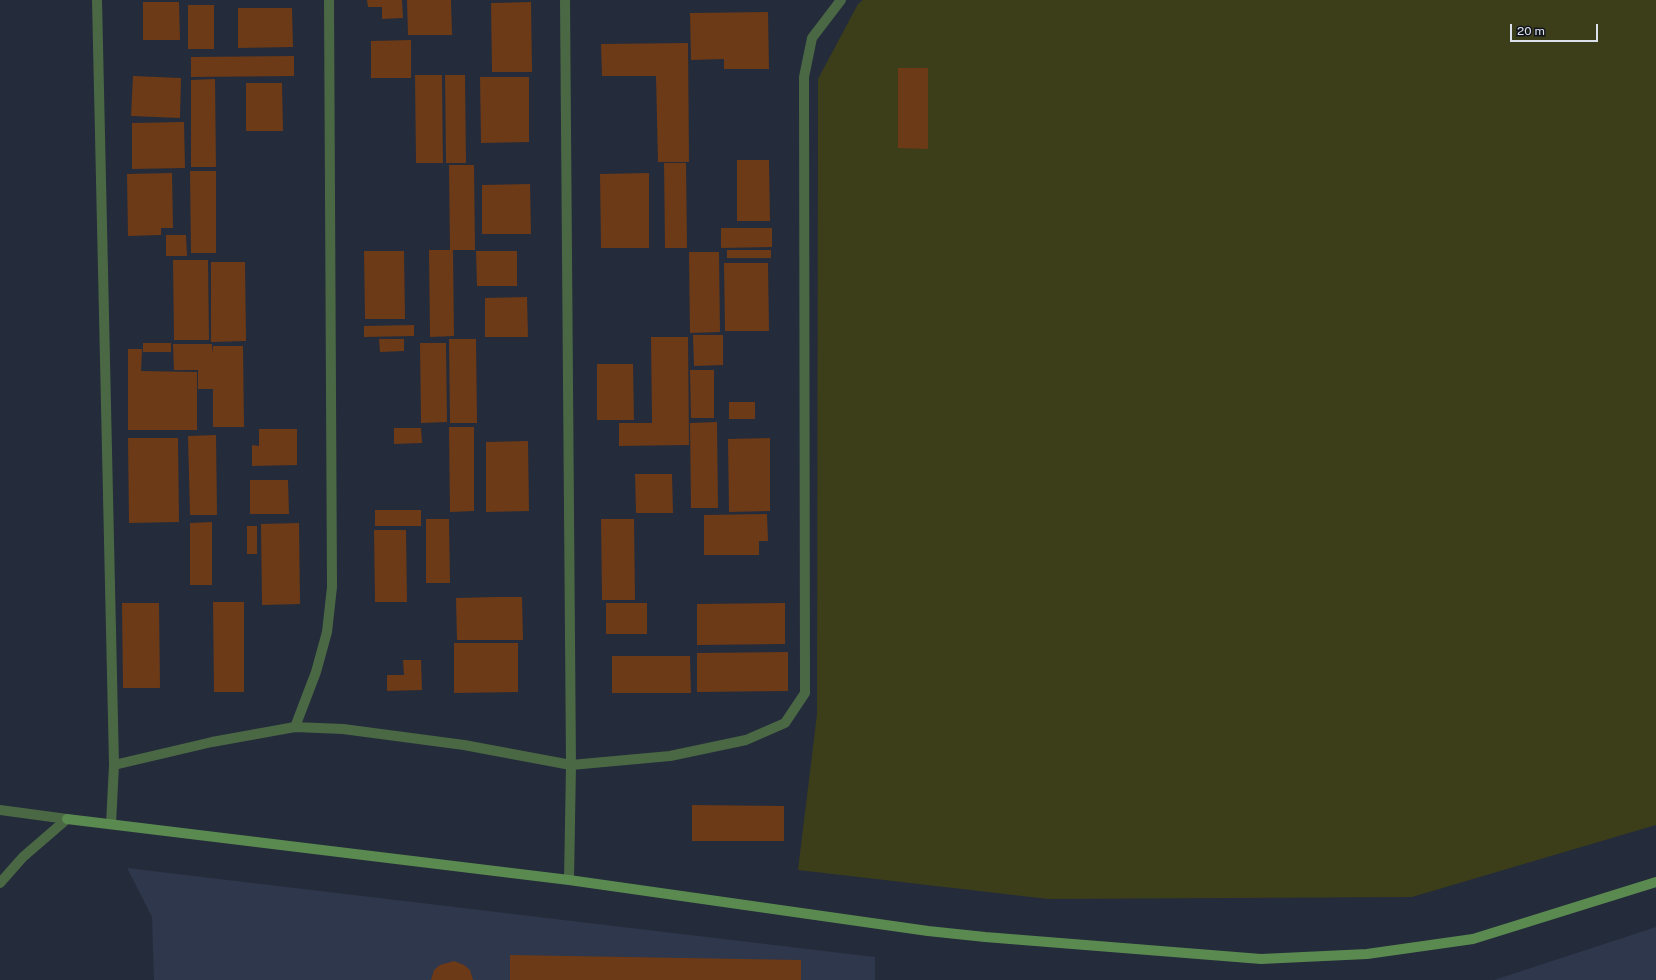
<!DOCTYPE html>
<html>
<head>
<meta charset="utf-8">
<style>
  body { margin:0 }
  #map { position:relative; width:1656px; height:980px; overflow:hidden; background:#242b3a; font-family:"Public Sans",sans-serif }
  canvas { display:block }
  .scale { position:absolute; left:1510px; top:24px; width:88px; height:18px; box-sizing:border-box; border:2px solid #dbe0ea; border-top:0; padding-left:5px; font-size:12px; line-height:14px; white-space:nowrap; color:#dbe0ea; -webkit-text-stroke:3px #11141a; paint-order:stroke }
</style>
</head>
<body>
<div id="map">
<canvas width="1656" height="980"></canvas>
<div class="scale">20 m</div>
</div>
<script>
const ctx = document.querySelector('canvas').getContext('2d');
ctx.lineJoin = 'round';
function fillPath(path, color) { ctx.fillStyle = color; ctx.fill(path, 'evenodd'); }
function stroke(path, color, width, dash) { ctx.strokeStyle = color; ctx.lineWidth = width; ctx.lineCap = dash ? 'butt' : 'round'; ctx.setLineDash(dash || []); ctx.stroke(path); }
fillPath(new Path2D(`
  M127,868L875,957V980H154L152,917Z
  M1656,927V980H1494Z`), '#2e374b');
fillPath(new Path2D(`
  M863,0H1656V825L1412,897L1048,899L798,870L817,714L818,79L858,4Z`), '#3c3e1a');
fillPath(new Path2D(`
  M367,0H402L403,18L382,19V7H368Z
  M407,0H451L452,35H408Z
  M143,2H179L180,40H143Z
  M531,2L532,72H492L491,3Z
  M188,5H214V49H188Z
  M238,8H292L293,47L238,48Z
  M768,12L769,69H724V59L691,60L690,13Z
  M411,40V78H371V41Z
  M688,43L689,162H658L656,76H602L601,44Z
  M294,56V76L191,77V57Z
  M898,68H928V149L898,148Z
  M415,75H442L443,163H416Z
  M445,75H465L466,163H446Z
  M133,76L181,78L180,118L131,116Z
  M480,77H529V142L481,143Z
  M215,79L216,167H191V80Z
  M246,83H282L283,131H246Z
  M184,122L185,168L132,169V123Z
  M737,160H769L770,221H737Z
  M664,163H686L687,248H665Z
  M449,165H474L475,250H453L454,336L430,337L429,250H450Z
  M190,171H216V253H191Z
  M172,173L173,228H161V235L128,236L127,174Z
  M649,173V248H601L600,174Z
  M530,184L531,234H482V185Z
  M721,228H772V247L721,248Z
  M166,235H186L187,256H166Z
  M727,250H771V258H727Z
  M364,251H404L405,319H365Z
  M476,251H517V286H477Z
  M689,252H719L720,332L690,333Z
  M173,260H208L209,340H174Z
  M211,262H245L246,341L211,342Z
  M724,263H768L769,331H725Z
  M527,297L528,337H485V298Z
  M414,325V336L364,337V326Z
  M693,335H723V365L694,366Z
  M651,337H688L689,445L619,446V423H652Z
  M379,339H404V351L380,352Z
  M449,339H476L477,423H450Z
  M143,343H171V352H143Z
  M420,343H446L447,422L421,423Z
  M173,344H212V354L213,346H243L244,427H213V389H198V370H174Z
  M128,349H142L141,371L197,372V430H128Z
  M597,364H633L634,420H597Z
  M690,370H714V418H691Z
  M729,402H755V419H729Z
  M717,422L718,508H691L690,423Z
  M449,427H474V511L450,512Z
  M394,428H421L422,443L394,444Z
  M259,429H297V465L252,466V445L259,446Z
  M216,435L217,515H190L188,436Z
  M128,438H178L179,522L129,523Z
  M770,438V511L729,512L728,439Z
  M528,441L529,511L486,512V442Z
  M635,474H672L673,513H636Z
  M250,480H288L289,514H250Z
  M375,510H421V526H375Z
  M767,514L768,541H759V555H704V515Z
  M426,519H449L450,583H426Z
  M601,519H634L635,600H602Z
  M212,522V585H190V523Z
  M299,523L300,604L262,605L261,524Z
  M247,526H257V554H247Z
  M374,530H406L407,602H375Z
  M496,597H522L523,640H457L456,598Z
  M213,602H244V692H214Z
  M122,603H159L160,688H123Z
  M606,603H647V634H606Z
  M785,603V644L697,645V604Z
  M454,643H518V692L454,693Z
  M788,652V691L697,692V653Z
  M612,656H690L691,693H612Z
  M403,660H421L422,690L387,691V675H404Z
  M692,805L784,806V841H692Z
  M510,955L801,960V980H510Z
  M454,961L464,965L470,970L473,980H431L434,970L440,965Z`), '#6c3a17');
stroke(new Path2D(`
  M97,0L114,765L111,824
  M565,0L571,765L569,880
  M295,727L316,672L327,632L332,587L329,0
  M114,765L212,742L295,727L343,729L464,745L571,765L670,756L746,740L785,723L805,693L804,77L812,38L841,0
  M0,810L67,819
  M0,883L23,857L67,819`), '#4b6845', 10);
stroke(new Path2D(`
  M67,819L569,880L928,931L985,937L1261,959L1367,954L1473,939L1656,882`), '#5b8a51', 10);
</script>
</body>
</html>
